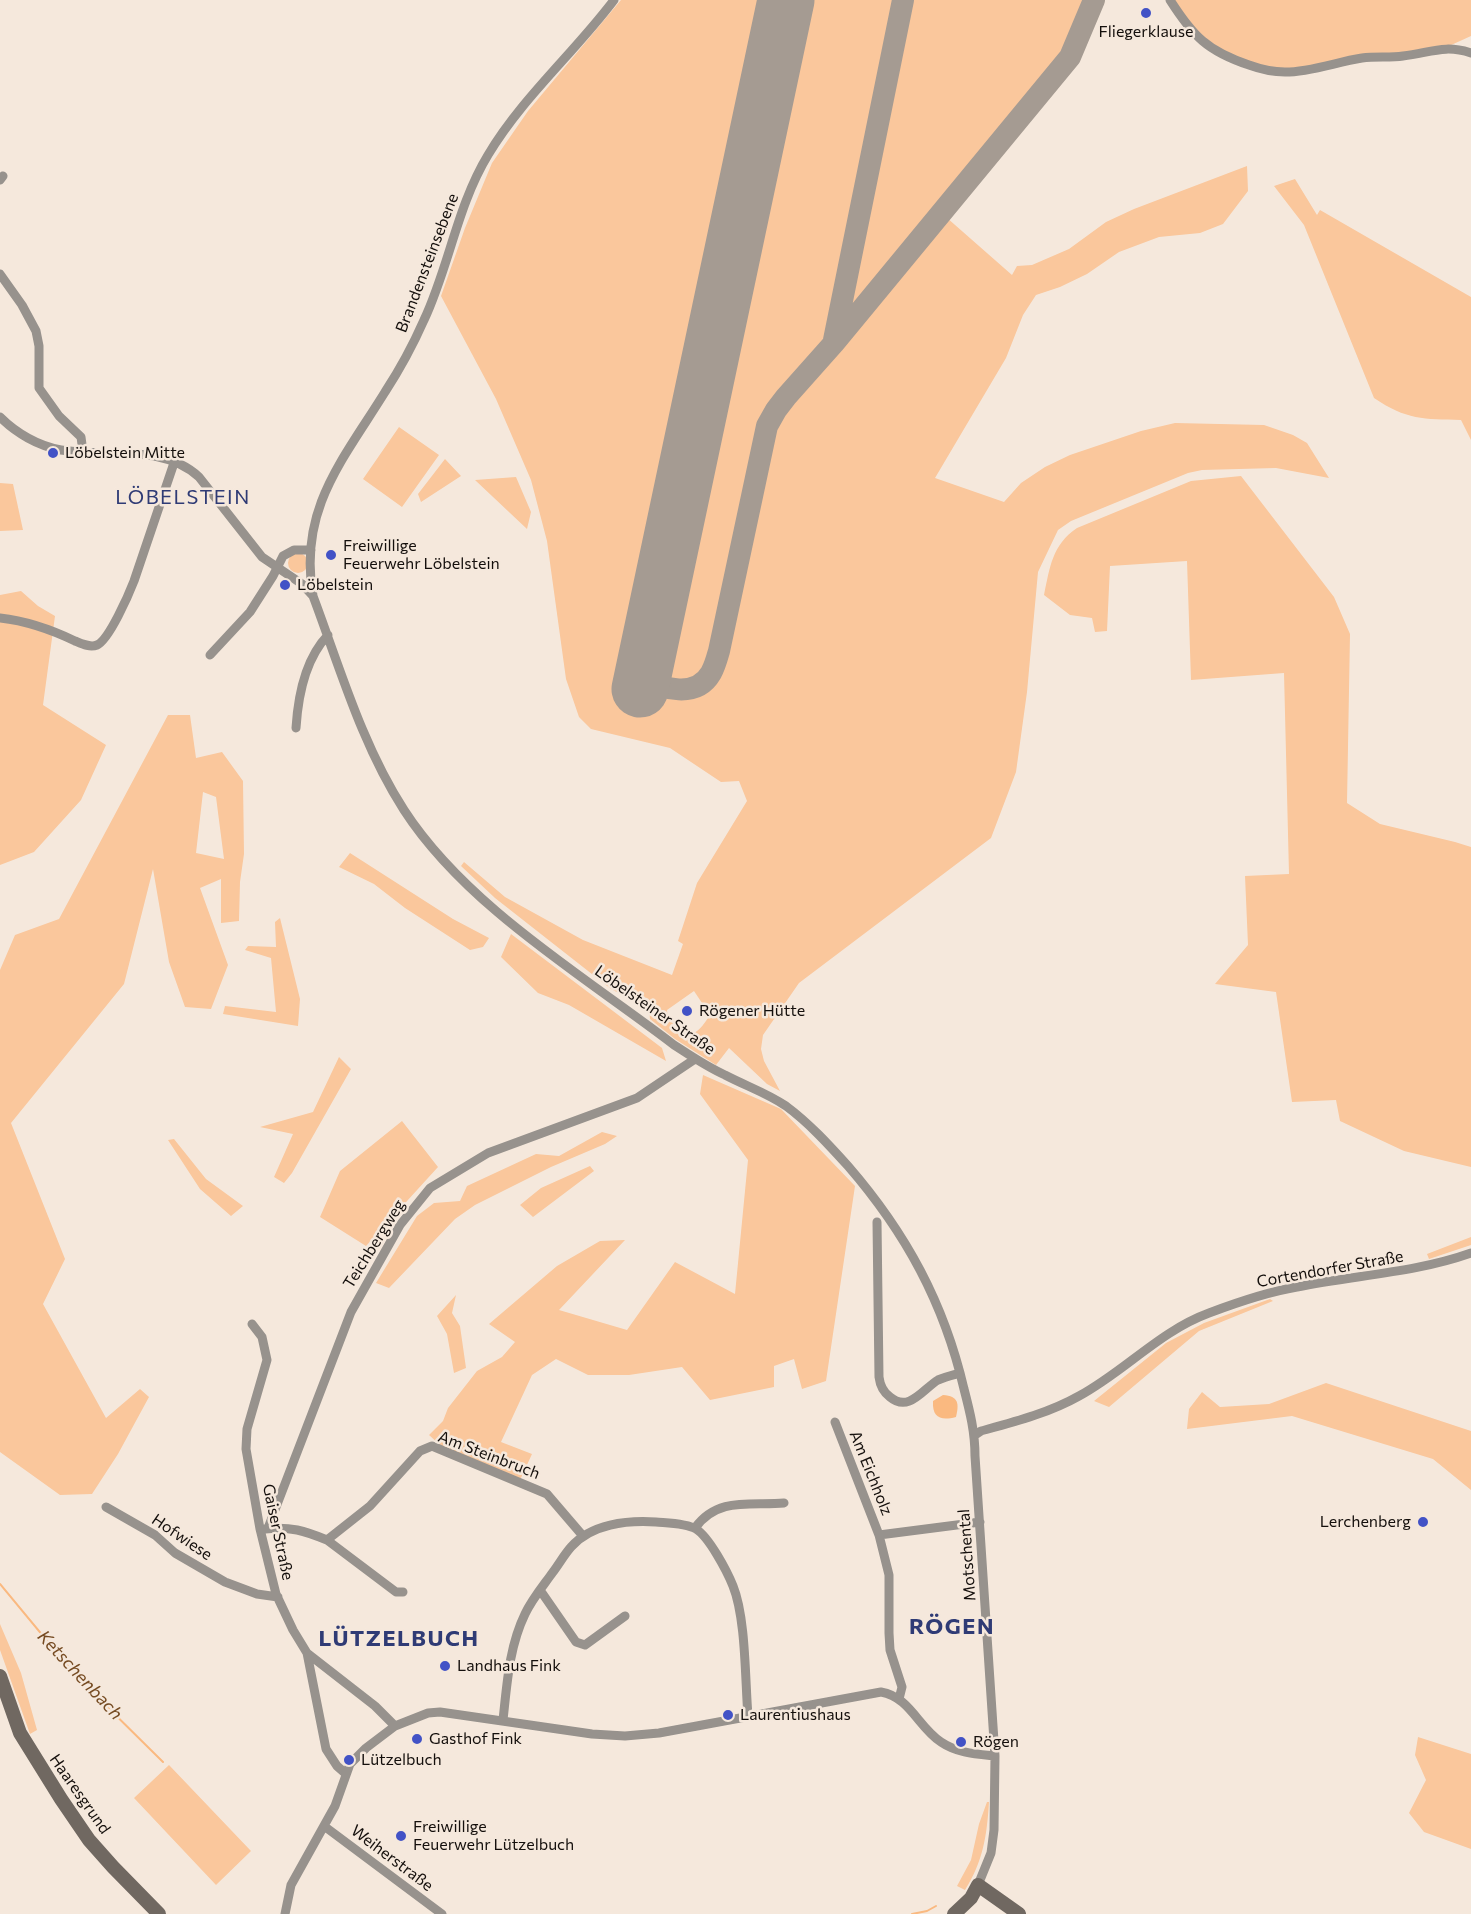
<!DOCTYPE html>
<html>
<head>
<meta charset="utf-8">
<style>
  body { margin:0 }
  canvas { display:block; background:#f5e8dc }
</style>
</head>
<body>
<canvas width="1471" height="1914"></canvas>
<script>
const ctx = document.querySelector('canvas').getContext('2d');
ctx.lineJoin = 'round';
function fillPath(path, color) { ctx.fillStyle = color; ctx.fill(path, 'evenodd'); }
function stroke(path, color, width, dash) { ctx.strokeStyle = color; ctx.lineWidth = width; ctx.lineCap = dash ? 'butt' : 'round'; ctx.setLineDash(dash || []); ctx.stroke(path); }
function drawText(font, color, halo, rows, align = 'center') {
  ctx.font = font + ' Commissioner,sans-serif'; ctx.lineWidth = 5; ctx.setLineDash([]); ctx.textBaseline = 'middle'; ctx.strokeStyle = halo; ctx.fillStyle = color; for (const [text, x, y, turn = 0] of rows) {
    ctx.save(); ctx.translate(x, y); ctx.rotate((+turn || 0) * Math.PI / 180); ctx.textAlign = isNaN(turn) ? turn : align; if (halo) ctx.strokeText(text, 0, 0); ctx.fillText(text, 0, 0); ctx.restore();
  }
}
fillPath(new Path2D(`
  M621,0H1087L1073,41L1063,60L938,210L1012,275L1017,266L1032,265L1069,249L1106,222L1134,209L1247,166L1248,191L1223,224L1200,233L1159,237L1119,252L1087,274L1060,287L1036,295L1023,315L1006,358L935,478L1004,502L1021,483L1045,467L1070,455L1141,431L1175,423L1264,425L1293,435L1307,443L1329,478L1276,468L1202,470L1188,473L1071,521L1058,530L1038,572L1027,692L1016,772L991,838L799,983L763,1035L761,1049L764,1061L780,1091L767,1084L729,1048L716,1065L675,1039L650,1019L649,1009L611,989L495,898L461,866L464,862L505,897L583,940L672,975L683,944L678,941L697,883L747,801L739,781L721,782L670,748L591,729L579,717L566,679L547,541L531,480L496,399L441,296L465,228L492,163L528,111ZM694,991L710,1015C706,1021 700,1031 693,1033C682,1037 667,1020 667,1010Z
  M1172,0H1471V36L1449,46L1294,70L1254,65L1208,45Z
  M1295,179L1317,215L1320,210L1471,297V440L1461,420C1424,419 1406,420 1374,398L1304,225L1274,186Z
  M399,427L439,455L402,507L363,479Z
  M445,459L461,476L421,502L418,494Z
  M1241,476L1334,597L1350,634L1347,803L1380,824L1455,842L1471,847V1167L1404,1151L1340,1121L1336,1100L1292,1102L1276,992L1215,984L1248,945L1245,876L1289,874L1284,673L1191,680L1187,561L1110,566L1107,631L1095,632L1092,618L1070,615L1044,595C1050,567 1052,545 1077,528L1191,481Z
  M516,477L531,512L527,529L475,480Z
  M0,483L13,484L23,530L0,531Z
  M288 563a10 10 0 1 1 20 0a10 10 0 1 1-20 0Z
  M21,591L38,606L55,616L43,705L106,745L81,800L34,852L0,865V595Z
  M168,715H190L196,758L222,752L243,781L244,854L240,882L239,921L221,923V879L200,888L228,965L211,1009L185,1007L169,962L153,869L124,984L11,1123L65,1259L43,1304L106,1418L140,1389L149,1397L118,1454L92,1494L60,1495L0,1452V970L15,935L59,919ZM203,792L216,797L224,859L196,853Z
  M350,853L453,919L489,938L483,947L470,950L405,908L374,884L339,867Z
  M280,918L300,999L298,1026L223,1014L225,1006L276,1012L271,958L245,950L248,946L276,947L275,922Z
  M511,934L662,1048L666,1061L569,1005L538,993L501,957Z
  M339,1057L351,1069L292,1173L284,1183L274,1177L293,1134L260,1127L313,1112Z
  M703,1075L781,1109L855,1186L826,1381L802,1389L794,1359L774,1366V1387L710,1400L682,1367L629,1375H588L556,1359L532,1375L501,1442L532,1454L520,1480L440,1445L429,1435L443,1421L448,1408L477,1371L502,1357L515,1342L489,1324L557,1266L600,1241L625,1240L559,1310L627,1330L675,1262L735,1294L748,1160L700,1094Z
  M402,1121L438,1167L366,1246L320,1217L340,1171Z
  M602,1132L617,1136L605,1144L551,1167L475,1205L455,1219L389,1288L376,1283L417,1216L434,1203L460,1201L467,1186L536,1154L559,1156Z
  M174,1139L206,1179L243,1206L231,1216L200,1189L168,1140Z
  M590,1166L594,1171L533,1217L520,1205L541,1188Z
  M1471,1237V1245L1429,1259L1427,1254Z
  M456,1295L452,1313L460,1326L466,1368L454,1373L447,1334L437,1316Z
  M1270,1299L1273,1301L1199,1331L1109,1407L1094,1401L1166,1343L1204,1323Z
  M1326,1383L1471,1431V1490L1433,1459L1292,1416L1187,1429L1189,1409L1202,1392L1220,1407L1269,1404Z
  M0,1624L21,1673L37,1730L30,1734L0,1650Z
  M1418,1737L1471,1754V1849L1424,1832L1409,1813L1426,1780L1415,1755Z
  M169,1765L251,1851L216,1885L134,1798Z
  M987,1802H989C987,1835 983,1862 965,1890L957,1886L971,1860L979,1824Z`), '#fac79c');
fillPath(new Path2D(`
  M943,1395C959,1396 959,1404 956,1417C941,1421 932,1418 933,1401Z`), '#fab980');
stroke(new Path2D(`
  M0,1584L77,1677L163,1762
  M912,1914L927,1911L936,1906`), '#fab980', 2);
stroke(new Path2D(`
  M834,340L903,0
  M642,678C663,689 696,699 711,673C715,666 717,658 719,651L767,426L776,410L786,397L834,343L1070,57L1094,0`), '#a59b92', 22);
stroke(new Path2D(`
  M640,689L786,0`), '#a59b92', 57);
stroke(new Path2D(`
  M1170,0C1193,36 1207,51 1249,65C1260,69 1273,72 1285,72C1311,72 1336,62 1362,58C1376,56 1390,58 1403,56C1430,53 1444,44 1471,53
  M0,180L3,176
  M0,274L22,305L36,331L39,346V388L59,416L81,437L83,452
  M0,417C16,433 38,446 61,450C107,458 163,443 199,477L262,557L302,584L313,596C340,668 362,745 404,810C466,906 584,976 674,1045C691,1056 707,1067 725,1075C746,1086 767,1093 786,1106C809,1123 829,1145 848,1166C906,1233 944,1303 964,1389C970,1412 975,1432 975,1456L995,1756L994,1830L991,1853L978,1885
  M313,596C298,509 343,460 385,392C400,369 413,345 424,320C449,267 457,206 488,155C522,98 574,53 614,0
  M0,618C27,621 50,629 75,641C82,644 90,648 97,645C109,640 129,594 134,581L175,460
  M210,655L250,612L273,576L283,556L294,550H311
  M296,728C298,696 305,659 328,635
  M877,1222L879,1377C880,1385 883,1392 890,1397C909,1413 923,1389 938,1380C945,1377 953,1375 960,1373
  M252,1324L262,1337L267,1360L247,1429L246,1449L260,1529L276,1594L293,1630L307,1653L326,1749L337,1766L345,1773
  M835,1422L879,1535
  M975,1435L981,1431C1014,1422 1049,1413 1079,1396C1125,1371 1160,1331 1209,1313C1238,1302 1267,1292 1297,1287C1355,1275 1415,1273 1471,1253
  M106,1507L155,1535L175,1553L225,1582L257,1594L278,1597
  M268,1528L351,1312L400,1225L430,1188L488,1153L637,1098L695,1059
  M695,1528C718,1496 752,1506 784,1503
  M265,1529C290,1526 305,1531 327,1540L370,1506L420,1451L432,1446L547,1494L583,1536
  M327,1540L396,1592H403
  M540,1590L576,1642L585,1645L625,1616
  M307,1653L375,1706L395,1726
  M899,1699L902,1687L890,1650L889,1633V1575L879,1535L980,1522
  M503,1720C507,1684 509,1647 525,1614C532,1599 543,1586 553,1572C559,1564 564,1555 571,1547C591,1524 627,1520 656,1522C667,1523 686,1523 696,1529C709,1537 727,1571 733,1586C746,1618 745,1680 748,1716
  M324,1826L442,1914
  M285,1914L291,1885L335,1806L350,1764L366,1748L395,1726L428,1713L440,1712L592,1734L625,1736L659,1733L881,1692C910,1697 918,1727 941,1742C957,1753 976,1754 995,1756`), '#97928d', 9);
stroke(new Path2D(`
  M0,1676L20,1733L61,1799L89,1840L113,1867L159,1914
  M954,1914L971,1898L978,1885L1019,1914`), '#706861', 14);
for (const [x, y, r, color] of [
  [1146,13,6,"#4252c6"],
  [53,453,6,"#4252c6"],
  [331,555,6,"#4252c6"],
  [285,585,6,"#4252c6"],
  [687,1011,6,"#4252c6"],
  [1423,1522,6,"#4252c6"],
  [445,1666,6,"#4252c6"],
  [728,1715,6,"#4252c6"],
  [417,1739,6,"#4252c6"],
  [961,1742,6,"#4252c6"],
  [349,1760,6,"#4252c6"],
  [401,1836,6,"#4252c6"]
]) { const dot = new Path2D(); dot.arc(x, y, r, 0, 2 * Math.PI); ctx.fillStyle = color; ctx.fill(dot); stroke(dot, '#f5e8dc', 2); }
drawText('16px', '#140f0c', '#f5e8dc', [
  ["Fliegerklause",1146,32,"center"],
  ["Löbelstein Mitte",65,453],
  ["Freiwillige",343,546],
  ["Feuerwehr Löbelstein",343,564],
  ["Löbelstein",297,585],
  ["Rögener Hütte",699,1011],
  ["Lerchenberg",1411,1522,"right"],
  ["Landhaus Fink",457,1666],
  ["Laurentiushaus",740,1715],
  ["Gasthof Fink",429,1739],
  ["Rögen",973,1742],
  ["Lützelbuch",361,1760],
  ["Freiwillige",413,1827],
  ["Feuerwehr Lützelbuch",413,1845]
], 'left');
drawText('16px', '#140f0c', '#f5e8dc', [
  ["Brandensteinsebene",427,263,-69],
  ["Löbelsteiner Straße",655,1010,35],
  ["Teichbergweg",374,1244,-58],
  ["Cortendorfer Straße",1330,1269,-10],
  ["Am Steinbruch",489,1455,21],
  ["Am Eichholz",871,1473,68],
  ["Gaiser Straße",278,1532,78],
  ["Hofwiese",182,1537,34],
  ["Motschental",967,1555,-94],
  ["Haaresgrund",80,1794,55],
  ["Weiherstraße",392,1858,37]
]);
drawText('italic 18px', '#764b22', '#f5e8dc', [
  ["Ketschenbach",80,1675,47]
]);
ctx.letterSpacing = '1.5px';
drawText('20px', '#2f3b75', '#f5e8dc', [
  ["LÖBELSTEIN",183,497]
]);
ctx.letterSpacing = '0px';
ctx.letterSpacing = '1.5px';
drawText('bold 22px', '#2f3b75', '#f5e8dc', [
  ["RÖGEN",952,1627],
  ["LÜTZELBUCH",399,1639]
]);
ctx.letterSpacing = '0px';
</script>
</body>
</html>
